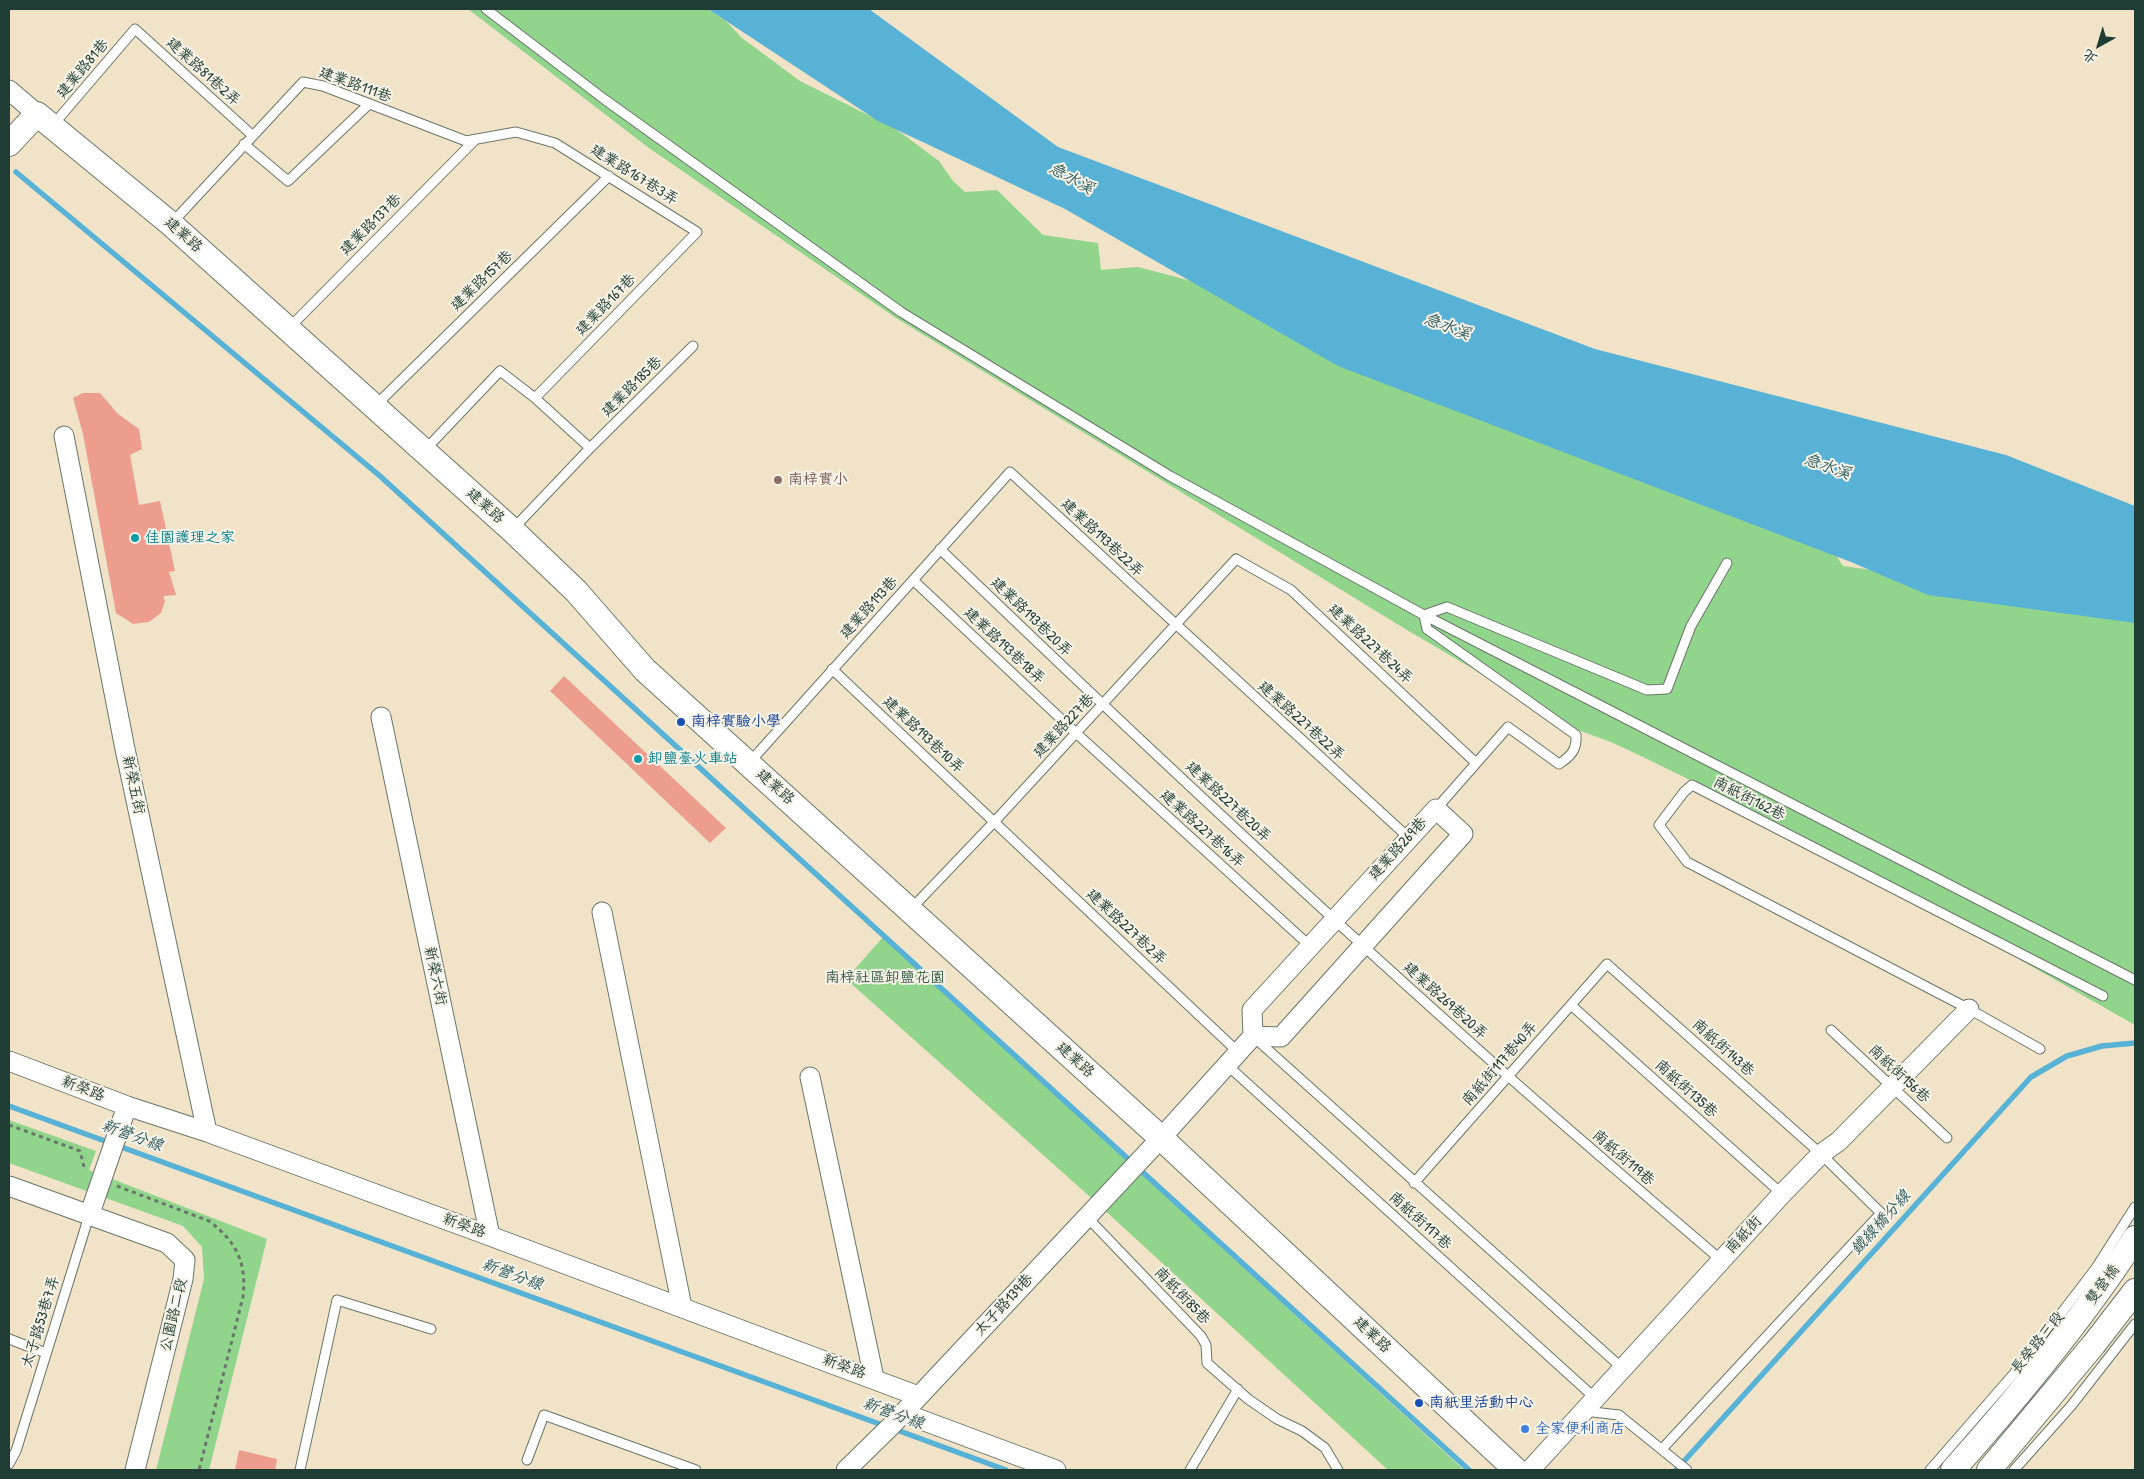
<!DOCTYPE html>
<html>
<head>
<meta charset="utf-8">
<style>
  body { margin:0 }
  #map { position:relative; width:2144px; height:1479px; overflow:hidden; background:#f1e3c8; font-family:"Patrick Hand","LXGW WenKai TC",sans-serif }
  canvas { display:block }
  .frame { position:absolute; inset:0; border:10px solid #1f3d34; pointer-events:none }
  .north { position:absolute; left:2074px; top:20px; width:50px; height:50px; -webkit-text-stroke:4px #f7f3e8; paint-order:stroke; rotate:219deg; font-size:14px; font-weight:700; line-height:20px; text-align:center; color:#1f3d34 }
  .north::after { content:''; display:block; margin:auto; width:18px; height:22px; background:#1f3d34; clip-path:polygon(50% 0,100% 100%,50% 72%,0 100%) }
</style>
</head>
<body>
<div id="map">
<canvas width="2144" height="1479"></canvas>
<div class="frame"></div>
<div class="north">北</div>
</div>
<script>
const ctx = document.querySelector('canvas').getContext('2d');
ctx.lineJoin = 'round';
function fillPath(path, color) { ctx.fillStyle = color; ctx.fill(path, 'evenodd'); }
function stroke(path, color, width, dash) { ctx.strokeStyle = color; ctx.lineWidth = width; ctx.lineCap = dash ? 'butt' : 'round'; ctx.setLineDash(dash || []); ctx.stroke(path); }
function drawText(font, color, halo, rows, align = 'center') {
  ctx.font = font + ' "Patrick Hand","LXGW WenKai TC",sans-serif'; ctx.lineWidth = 4; ctx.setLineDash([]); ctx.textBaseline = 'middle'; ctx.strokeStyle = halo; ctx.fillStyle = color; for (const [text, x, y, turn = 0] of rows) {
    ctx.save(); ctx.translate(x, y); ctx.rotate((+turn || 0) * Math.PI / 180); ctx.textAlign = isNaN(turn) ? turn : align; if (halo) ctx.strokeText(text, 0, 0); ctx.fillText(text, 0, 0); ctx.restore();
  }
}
fillPath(new Path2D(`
  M468,9H708L726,21L742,38L800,81L896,129L939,161L953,181L965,192L997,190L1043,235L1098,243L1101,270L1138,267L1332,318L1809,515L1843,566L2135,606V1025L1786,827L1643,757L1611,742L1575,729L1407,630L896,318L649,148Z
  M883,937L1464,1470H1388L1088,1195L846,979Z
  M9,1120L96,1151L89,1170L267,1239L209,1470H156L204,1279L202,1247L183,1226L9,1163Z`), '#91d48c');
fillPath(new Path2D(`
  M708,9H869L1058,147L1595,349L2006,455L2135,506V623L1928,595L1851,562L1338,366L1065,209L878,121Z`), '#58b2d6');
stroke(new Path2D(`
  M16,172L380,476L1469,1470
  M9,1106L885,1426
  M894,1429L1006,1470
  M1676,1470L2031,1077L2067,1056L2102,1046L2135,1043`), '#58b2d6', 5.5);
fillPath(new Path2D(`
  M83,393H100L118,414L139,429L142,449L130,455L139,505L160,501L175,571L169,572L176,595L163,596L165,601L161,613L149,622L133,624L116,613L83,434L73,398Z
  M564,676L726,828L710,843L550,691Z
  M239,1450L277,1459L275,1470H235Z`), '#ed9d8d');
const service = new Path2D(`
  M486,9L604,99L901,312L1170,476L1424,615L2135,980
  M53,125L135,29L252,135
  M244,144L288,181L369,104
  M171,224L303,82L323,86L466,141L516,132L555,143L697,232L535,398
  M288,329L475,140
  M376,405L609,176
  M590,448L693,346
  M424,451L500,371L535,398L590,448L512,530
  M940,549C1126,728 1315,905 1508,1076C1578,1138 1650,1199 1721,1260
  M913,580L1076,733L1310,946
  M832,669L1238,1052
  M749,763L1010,472L1409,838
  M1436,809L1508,727L1559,764C1571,756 1577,750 1576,735L1427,629L1424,615L1447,607L1647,690L1667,689L1691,626L1727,563
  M911,909L995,821L1236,559L1291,590L1476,763
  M1571,1005L1782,1194
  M1831,1030L1947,1138
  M1256,1039L1622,1368
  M2040,1049L1969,1009L1687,862L1659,825L1684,792L1692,785L2103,996
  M1227,1065L1595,1398
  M1414,1183L1607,964L1821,1154L1881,1213L1662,1449
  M1087,1217L1201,1336L1206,1345L1207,1363L1248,1399L1277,1419L1302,1431L1325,1448L1338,1470
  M9,1339L46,1353
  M1584,1411L1619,1415L1687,1470
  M527,1460L544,1415L696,1470
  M9,1464L16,1451L89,1216
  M300,1470L337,1300L431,1329
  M1190,1470L1238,1389
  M1930,1470L2024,1362L2096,1268L2135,1207
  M2014,1470L2071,1406L2135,1324`);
const minor = new Path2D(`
  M9,90L37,114
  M64,436L125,749L207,1132
  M381,717L490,1236
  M602,912L682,1307
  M9,1061L127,1106L207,1132L490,1236L918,1396
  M810,1077L874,1378
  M9,1186L167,1243L185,1260L183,1279L135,1470
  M89,1216L127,1106
  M903,1413L1056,1470
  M846,1470L891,1426L1161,1138L1253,1036L1252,1010L1436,809L1463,834L1281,1037L1253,1036
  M1530,1470L1782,1194L1821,1154L1839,1141L1969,1009`);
const tertiary = new Path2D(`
  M9,144L37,114L171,224L512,530L576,591L645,670L1161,1138L1516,1470
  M1953,1470C2018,1397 2082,1320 2135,1238
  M1989,1470L2094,1344L2135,1291`);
stroke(service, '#687768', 11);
stroke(minor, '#687768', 21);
stroke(tertiary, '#687768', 26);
stroke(new Path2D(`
  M9,1125L80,1151L85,1171
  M117,1186L209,1221C236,1241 247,1263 243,1297L199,1470`), '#687768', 3, [4, 4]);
stroke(service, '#fff', 9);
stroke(minor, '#fff', 19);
stroke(tertiary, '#fff', 24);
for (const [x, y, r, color] of [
  [778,480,5,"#8d6e63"],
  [135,538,5,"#0f9aa8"],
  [681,722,5,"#1a4fb4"],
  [638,759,5,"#0f9aa8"],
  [1419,1403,5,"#1a4fb4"],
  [1525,1429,5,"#3f7fe0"]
]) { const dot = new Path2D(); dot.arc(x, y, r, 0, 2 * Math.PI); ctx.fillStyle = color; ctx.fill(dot); stroke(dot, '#f7f3e8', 2); }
drawText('15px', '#1f3d34', '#f7f3e8', [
  ["建業路81巷",83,69,-50],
  ["建業路81巷2弄",203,72,42],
  ["建業路111巷",355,85,20],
  ["建業路167巷3弄",634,175,32],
  ["建業路137巷",371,225,-45],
  ["建業路",183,235,41],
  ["建業路157巷",482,281,-44],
  ["建業路167巷",606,305,-46],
  ["建業路185巷",632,387,-45],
  ["建業路",485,506,42],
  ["建業路193巷22弄",1102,538,43],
  ["建業路193巷",869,608,-48],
  ["建業路193巷20弄",1031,617,44],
  ["建業路227巷24弄",1370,644,43],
  ["建業路193巷18弄",1004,646,43],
  ["建業路227巷22弄",1301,721,42],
  ["建業路227巷",1064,726,-47],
  ["建業路193巷10弄",923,735,43],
  ["新榮五街",133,785,78],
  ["建業路",775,787,42],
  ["南紙街162巷",1749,799,27],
  ["建業路227巷20弄",1228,802,43],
  ["建業路227巷16弄",1202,829,42],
  ["建業路269巷",1398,849,-48],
  ["建業路227巷2弄",1126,927,43],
  ["新榮六街",435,976,78],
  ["建業路269巷20弄",1445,1001,42],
  ["南紙街143巷",1723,1048,42],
  ["建業路",1075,1060,42],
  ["南紙街117巷40弄",1500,1064,-49],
  ["南紙街156巷",1899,1074,43],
  ["新榮路",83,1089,21],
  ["南紙街135巷",1686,1089,42],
  ["南紙街119巷",1623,1158,41],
  ["南紙街117巷",1420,1221,42],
  ["新榮路",464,1226,20],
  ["南紙街",1744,1235,-47],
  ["雙營橋",2103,1285,-54],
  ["南紙街85巷",1182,1296,46],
  ["太子路139巷",1004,1305,-47],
  ["公園路二段",174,1315,-77],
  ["太子路53巷7弄",41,1322,-73],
  ["建業路",1372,1335,43],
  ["長榮路三段",2038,1343,-51],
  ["新榮路",844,1367,20]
]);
drawText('15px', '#785e54', '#f7f3e8', [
  ["南梓實小",788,480]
], 'left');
drawText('15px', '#0d838f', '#f7f3e8', [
  ["佳園護理之家",145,538],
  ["卸鹽臺火車站",648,759]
], 'left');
drawText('15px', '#164399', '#f7f3e8', [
  ["南梓實驗小學",691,722],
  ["南紙里活動中心",1429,1403]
], 'left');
drawText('15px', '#365b46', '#f7f3e8', [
  ["南梓社區卸鹽花園",885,978]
]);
drawText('15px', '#366cbe', '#f7f3e8', [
  ["全家便利商店",1535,1429]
], 'left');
drawText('italic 16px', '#2d5a5c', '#f7f3e8', [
  ["急水溪",1071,179,29],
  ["急水溪",1447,327,21],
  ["急水溪",1827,467,19],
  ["新營分線",132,1136,20],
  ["鐵線橋分線",1881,1223,-48],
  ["新營分線",512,1275,20],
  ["新營分線",893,1414,20]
]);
</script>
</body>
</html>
